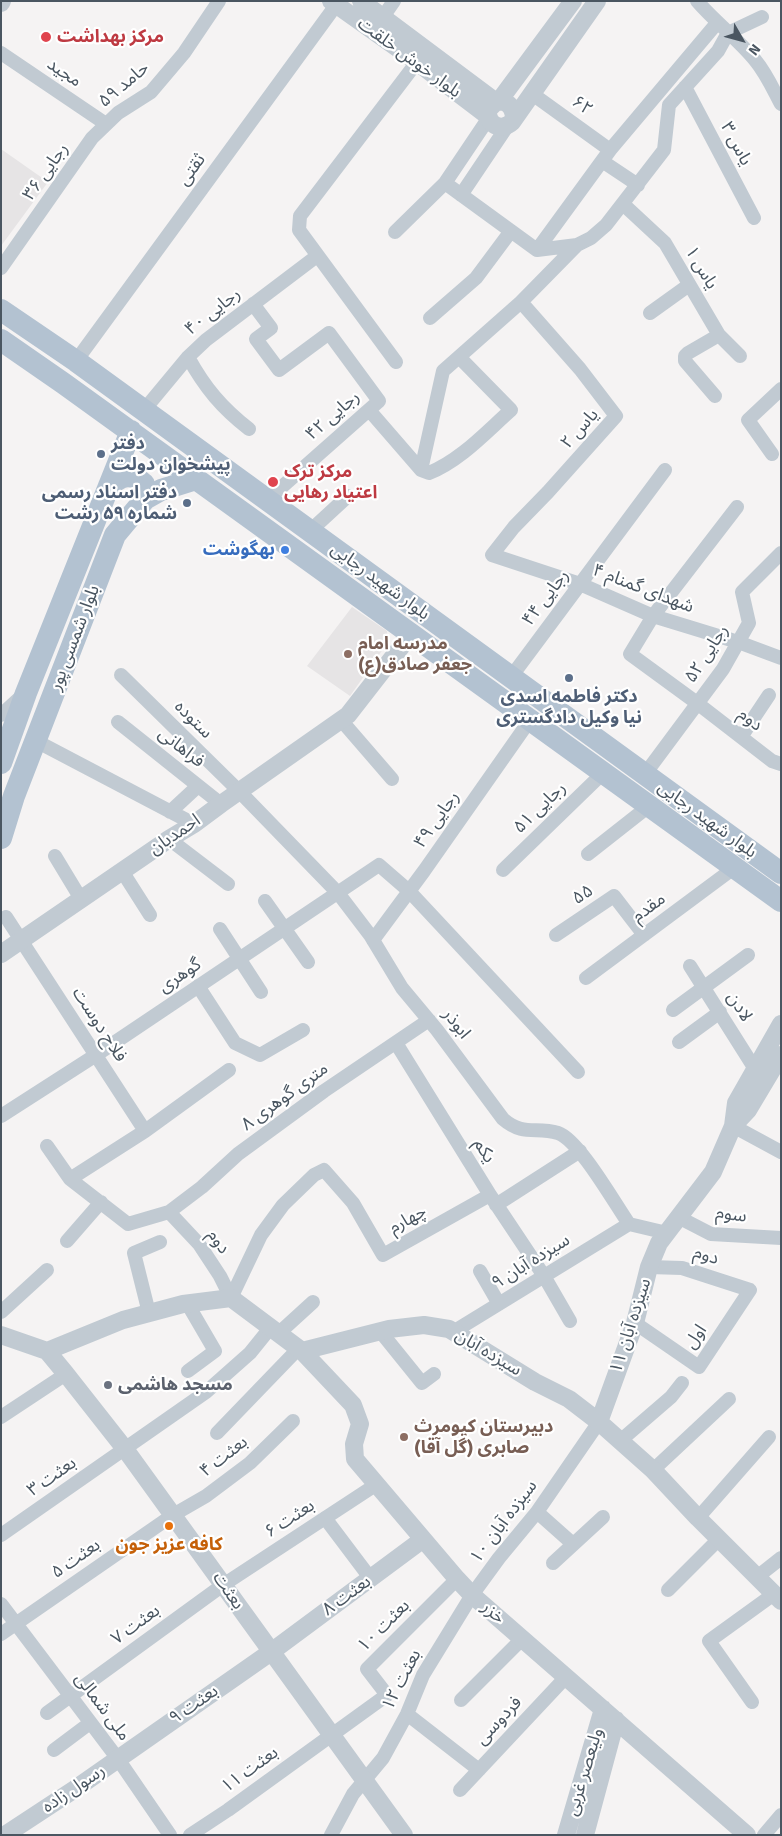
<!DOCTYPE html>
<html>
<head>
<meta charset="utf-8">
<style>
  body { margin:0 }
  #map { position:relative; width:782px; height:1836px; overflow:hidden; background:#f5f3f3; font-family:Signika,sans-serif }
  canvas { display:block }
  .frame { position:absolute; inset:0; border:2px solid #4a5661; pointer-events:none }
  .north { position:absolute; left:717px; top:15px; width:50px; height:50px; -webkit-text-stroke:4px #fff; paint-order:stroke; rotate:128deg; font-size:14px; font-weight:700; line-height:20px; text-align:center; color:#4a5661 }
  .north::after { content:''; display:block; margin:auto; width:18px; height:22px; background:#4a5661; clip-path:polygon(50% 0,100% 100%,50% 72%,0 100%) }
</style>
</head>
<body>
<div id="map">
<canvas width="782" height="1836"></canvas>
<div class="frame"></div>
<div class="north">N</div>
</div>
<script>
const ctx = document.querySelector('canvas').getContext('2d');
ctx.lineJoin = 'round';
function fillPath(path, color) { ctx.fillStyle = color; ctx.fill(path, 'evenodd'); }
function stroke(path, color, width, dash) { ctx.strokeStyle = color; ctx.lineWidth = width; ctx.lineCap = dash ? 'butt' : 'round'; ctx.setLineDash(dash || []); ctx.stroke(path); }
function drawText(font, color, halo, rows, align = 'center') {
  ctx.font = font + ' Signika,"Noto Sans Arabic",sans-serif'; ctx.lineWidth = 4.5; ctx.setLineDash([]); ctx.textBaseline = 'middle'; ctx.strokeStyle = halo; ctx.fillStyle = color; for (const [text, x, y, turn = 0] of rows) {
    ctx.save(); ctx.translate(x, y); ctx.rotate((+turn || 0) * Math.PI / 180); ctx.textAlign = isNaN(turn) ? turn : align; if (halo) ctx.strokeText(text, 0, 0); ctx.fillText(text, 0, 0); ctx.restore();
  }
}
fillPath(new Path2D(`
  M1,149L48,182L1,246Z
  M352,607L387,631L388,642L350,696L307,666Z`), '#e6e4e5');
stroke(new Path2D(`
  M697,1C715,22 738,39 755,60C766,73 773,89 781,104
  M378,24L394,1
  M1,53L106,124
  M685,87L754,218
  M531,93L610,150
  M602,161L638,185
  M445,183L537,250L577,245L591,238L606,225L664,150L669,105L718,51L728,33L762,17
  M461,195L508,125
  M623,204L665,243L719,335L740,356
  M395,232L445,183L488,119
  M577,245L521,302L580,369L616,416L548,492L514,527L492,555L580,584L653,616L738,642L781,658
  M537,250L610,150L717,23
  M1,268L92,138L118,113L151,92L184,53L219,1
  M253,304L271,328L256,339L279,370L329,333L379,401L267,500
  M650,313L689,285
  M430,318L476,278L511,231
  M188,357C205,388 222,408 249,429
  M76,361L339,1
  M396,362L299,230L300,216L417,62
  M715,396L685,361V356L688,353L719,335
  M144,410L188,357L206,340L317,256
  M369,410L421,470L429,473C461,460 486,432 511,410L459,357
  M772,454L748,420L781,389
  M421,470L443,371L521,302
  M737,507L653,616L630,654L697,703L772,761L781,764
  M310,531L348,496
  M121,675L239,791L338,893L370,935L402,988L437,1030L503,1119C524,1137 536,1126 558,1133C579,1140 615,1204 629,1224L667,1233
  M511,677L665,470
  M1,715L23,695
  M341,720L392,779
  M118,722L221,804
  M741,737L769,695
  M36,741L194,824
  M645,774L723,669L749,623L742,592L781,553
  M170,812L198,786
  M169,839L228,884
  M588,854L649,806
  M55,856L81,899
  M503,870L603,773
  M122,871L150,915
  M265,901L308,962
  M6,917L145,1131
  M220,929L261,992
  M556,935L614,896L644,935
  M373,940L424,871L530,720
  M690,966L755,1069
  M586,978L734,868
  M198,986L235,1043L260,1055L303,1030
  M673,1010L748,955
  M679,1042L720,1012
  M396,1043L490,1195L544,1276L570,1321
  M1,1116L96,1055L379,865L409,891L578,1072
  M733,1126L781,1152
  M47,1146L70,1179L128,1224L169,1212L202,1187L238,1154L324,1091L429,1020
  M70,1179L145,1131L229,1070
  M496,1205L580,1151
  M169,1212L199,1244L220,1276L231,1298
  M680,1218L711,1234L781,1238
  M67,1241L101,1202
  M480,1271L499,1304
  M231,1298L261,1235L283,1205L314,1175L324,1170L353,1203L383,1255L490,1195
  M187,1303L215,1351L188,1371
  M1,1312L47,1270
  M149,1313L134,1253L160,1242
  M635,1323L699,1367L750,1290L682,1268L649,1267
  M380,1331L422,1383L434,1374
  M453,1332L629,1224
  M279,1333L313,1302
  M1,1417L66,1374
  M217,1433L299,1348
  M620,1441L671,1397L682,1383
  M653,1470L729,1399
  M537,1512L573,1544
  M325,1518L371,1579
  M698,1518L769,1437
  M1,1535L206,1392L250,1353L271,1327
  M553,1563L603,1517
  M757,1577L781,1558
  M668,1590L719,1539
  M1,1604L118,1759L170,1835
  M1,1634L173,1515L206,1496L250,1463L293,1421
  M461,1700L522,1639
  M752,1702L709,1641L774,1594
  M47,1713L223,1585L377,1484
  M407,1714L479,1770
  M54,1750L90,1723
  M460,1790L566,1677
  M190,1835L228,1810L387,1695L367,1669L457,1579
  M331,1835L353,1794L383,1758L407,1714L423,1675L472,1595L499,1558L537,1512L599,1422
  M764,1835L781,1815`), '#c1cad2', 14);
stroke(new Path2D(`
  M331,1L417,62L488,116
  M361,1L496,102
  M1,3L2,1
  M499,101L573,1
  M514,117C513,106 507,100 496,102L488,110C487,125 501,132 512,122L597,1
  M1,954L169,839L194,824L221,804L348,715L411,634
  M733,1126L748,1110L781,1055
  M1,1335L47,1351L66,1374L125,1449L404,1835
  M47,1351L123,1320L183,1304L231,1298L302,1351L389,1329L424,1325L449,1329L535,1382L569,1399L599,1422L653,1470L698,1518L781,1601
  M302,1351L353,1405L360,1424L354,1444L355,1459L457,1579L472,1595L747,1835
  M599,1422L635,1323L649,1267L659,1243L713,1172L733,1126L736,1103L781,1024
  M5,1835L75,1789L271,1652L422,1540
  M566,1835L603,1709
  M585,1835L616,1720`), '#c1cad2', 18);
stroke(new Path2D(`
  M1,310L76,361L781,873
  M1,340L63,383L781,901
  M109,486C122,475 131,472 144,484L145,499
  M1,763L26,693L131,431
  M1,838L14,796L115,535L145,499L161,490L196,479`), '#b3c2d1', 22);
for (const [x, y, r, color] of [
  [46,37,6,"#e0444e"],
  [101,454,5,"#5c6f8a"],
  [273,482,6,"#e0444e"],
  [187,503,5,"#5c6f8a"],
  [285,550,5,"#3f7fe0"],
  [348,654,5,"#8d6e63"],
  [569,678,5,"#5c6f8a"],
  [108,1385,5,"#6b7280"],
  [404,1437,5,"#8d6e63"],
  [169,1526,5,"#e8710a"]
]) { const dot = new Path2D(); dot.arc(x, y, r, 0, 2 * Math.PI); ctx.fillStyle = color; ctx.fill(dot); stroke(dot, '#fff', 2); }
drawText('bold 18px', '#be3a42', '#fff', [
  ["مرکز بهداشت",57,37],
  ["مرکز ترک",284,472],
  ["اعتیاد رهایی",284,493]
], 'left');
drawText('18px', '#4a5661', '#fff', [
  ["بلوار خوش خلقت",409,58,36],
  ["مجید",64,73,34],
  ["حامد ۵۹",124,85,-40],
  ["۶۲",582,106,35],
  ["یاس ۳",736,144,62],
  ["ثقتی",192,170,-54],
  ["رجایی ۳۶",46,172,-55],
  ["یاس ۱",701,268,59],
  ["رجایی ۴۰",213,312,-38],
  ["رجایی ۴۲",333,416,-41],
  ["یاس ۲",580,429,-48],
  ["بلوار شهید رجایی",380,582,36],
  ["شهدای گمنام ۴",643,589,21],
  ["رجایی ۴۴",546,598,-53],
  ["بلوار شمسی پور",75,638,-69],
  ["رجایی ۵۲",707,654,-57],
  ["ستوده",193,720,45],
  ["دوم",750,720,38],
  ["فراهانی",181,748,38],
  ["رجایی ۵۱",540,808,-44],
  ["رجایی ۴۹",437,820,-55],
  ["بلوار شهید رجایی",707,820,36],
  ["احمدیان",175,835,-34],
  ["۵۵",583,895,-34],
  ["مقدم",649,908,-37],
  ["گوهری",180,976,-34],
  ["لادن",739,1007,58],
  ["ابوذر",456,1024,52],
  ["فلاح دوست",99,1025,57],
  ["۸ متری گوهری",285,1097,-36],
  ["یکم",484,1151,58],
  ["سوم",731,1215,7],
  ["چهارم",408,1220,-29],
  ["دوم",218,1242,54],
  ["دوم",706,1256,17],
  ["سیزده آبان ۹",531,1262,-32],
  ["سیزده آبان ۱۱",631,1326,-72],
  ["اول",696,1337,-56],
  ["سیزده آبان",488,1353,31],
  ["بعثت ۴",224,1457,-38],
  ["بعثت ۳",52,1477,-35],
  ["بعثت ۶",290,1519,-33],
  ["سیزده آبان ‍۱۰",504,1522,-53],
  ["بعثت ۵",76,1559,-35],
  ["بعثت",228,1591,55],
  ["بعثت ۸",347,1596,-36],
  ["خزر",493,1613,41],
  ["بعثت ۷",136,1625,-36],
  ["بعثت ۱۰",384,1626,-45],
  ["بعثت ۱۲",402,1680,-63],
  ["بعثت ۹",194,1705,-35],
  ["ملی شمالی",102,1707,53],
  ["فردوسی",499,1721,-47],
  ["بعثت ۱۱",250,1770,-36],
  ["ولیعصر غربی",585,1772,-73],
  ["رسول زاده",74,1789,-34]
]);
drawText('bold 18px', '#4e5e75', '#fff', [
  ["دفتر",111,444],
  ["پیشخوان دولت",111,465],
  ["دفتر اسناد رسمی",177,493,"right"],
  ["شماره ۵۹ رشت",177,514,"right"],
  ["دکتر فاطمه اسدی",569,697,"center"],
  ["نیا وکیل دادگستری",569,718,"center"]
], 'left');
drawText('bold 18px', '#366cbe', '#fff', [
  ["بهگوشت",275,550]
], 'right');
drawText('bold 18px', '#785e54', '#fff', [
  ["مدرسه امام",358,644],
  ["جعفر صادق(ع)",358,665],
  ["دبیرستان کیومرث",414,1427],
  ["صابری (گل آقا)",414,1448]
], 'left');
drawText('bold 18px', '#5b616d', '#fff', [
  ["مسجد هاشمی",118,1385]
], 'left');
drawText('bold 18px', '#c56008', '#fff', [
  ["کافه عزیز جون",169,1545]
]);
</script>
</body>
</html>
